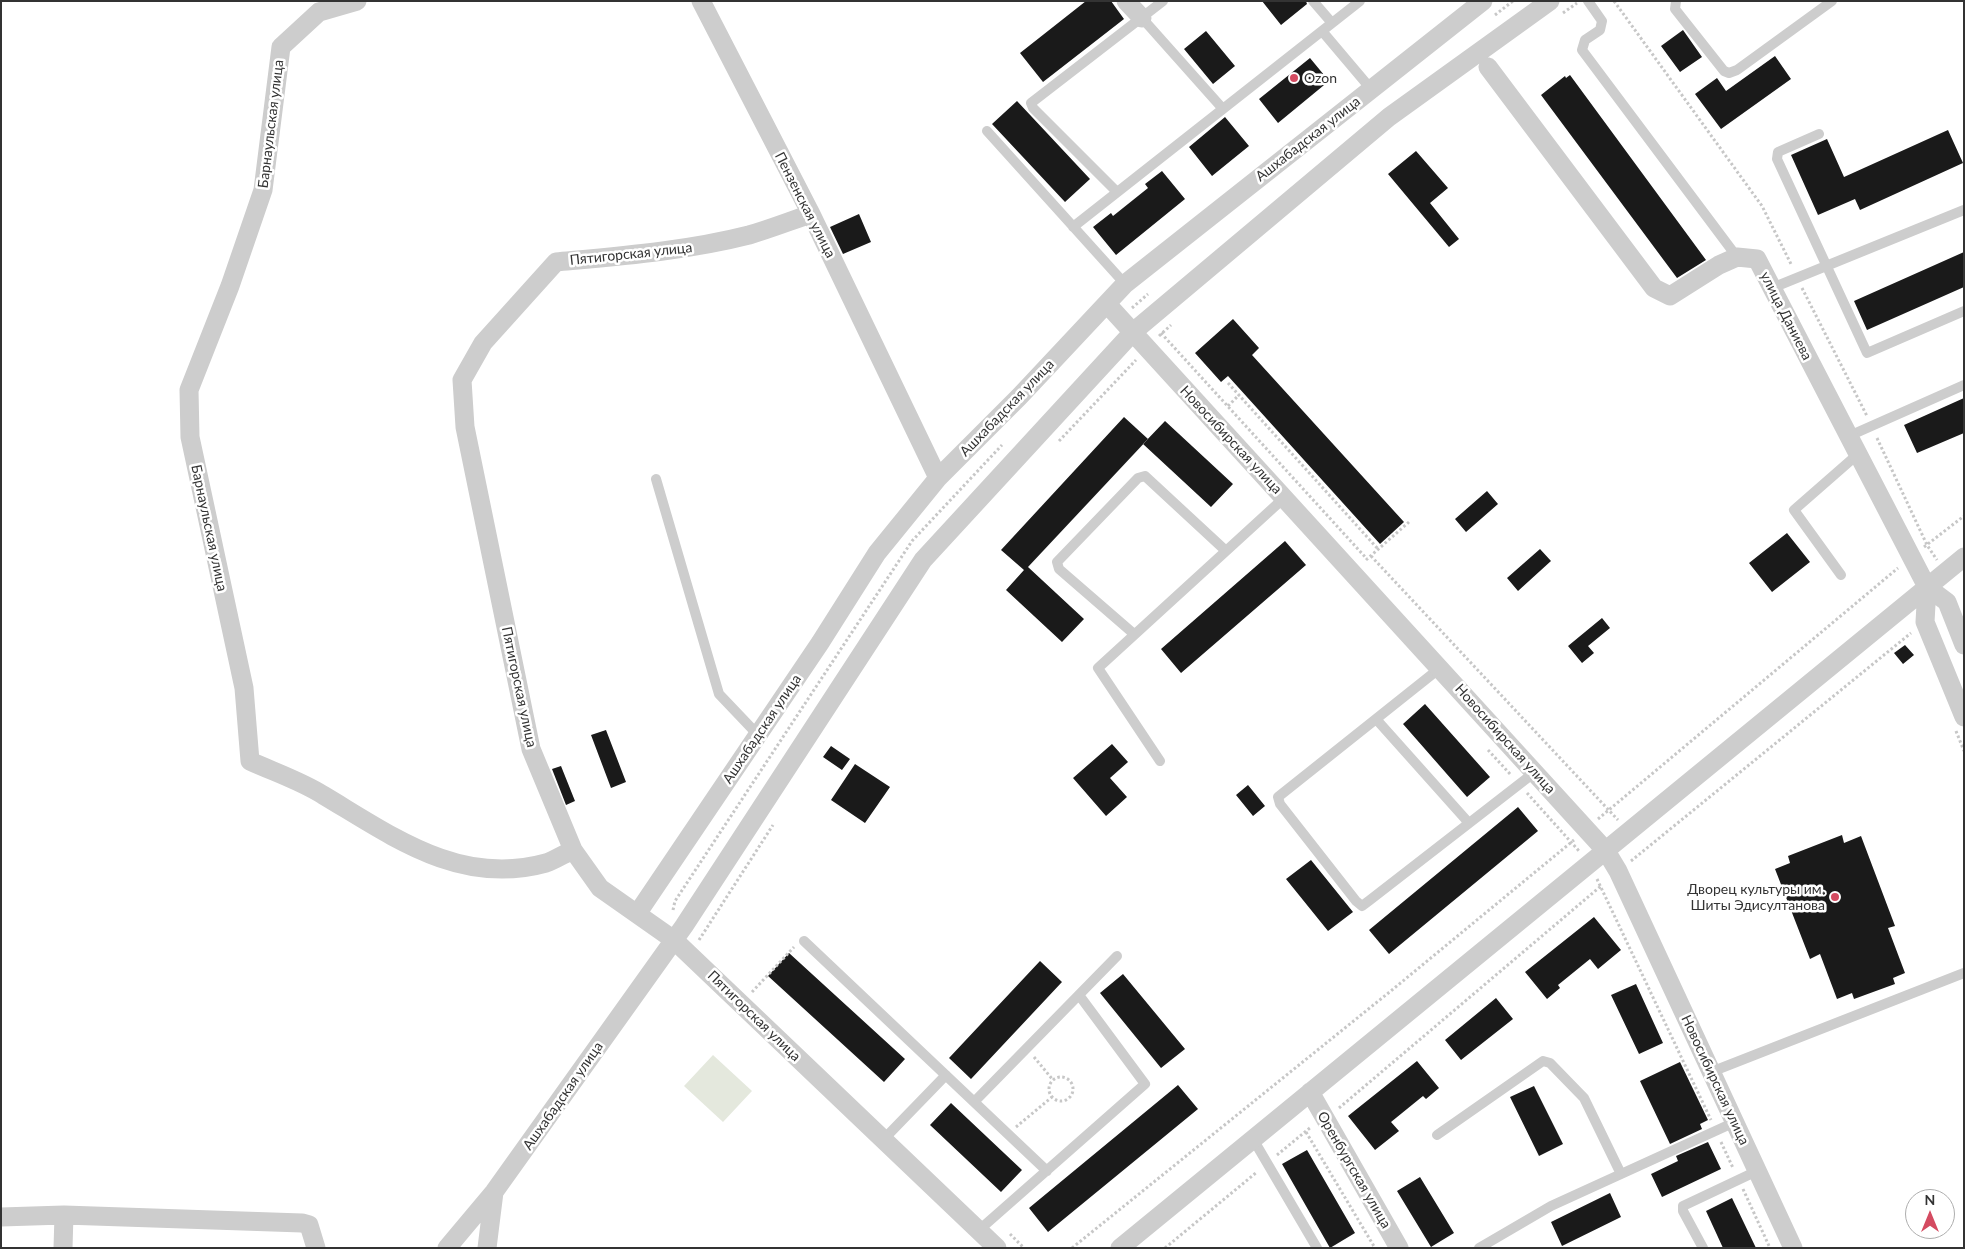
<!DOCTYPE html>
<html>
<head>
<meta charset="utf-8">
<style>
  body { margin:0 }
  #map { position:relative; width:1965px; height:1249px; overflow:hidden; background:#fff; font-family:Lato,sans-serif }
  canvas { display:block }
  .frame { position:absolute; inset:0; border:2px solid #333; pointer-events:none }
  .north { position:absolute; left:1905px; top:1189px; width:50px; height:50px; box-sizing:border-box; background:#fff; border:1px solid #adadad; border-radius:50%; rotate:0deg; font-size:14px; font-weight:700; line-height:20px; text-align:center; color:#333 }
  .north::after { content:''; display:block; margin:auto; width:18px; height:22px; background:#d44b61; clip-path:polygon(50% 0,100% 100%,50% 72%,0 100%) }
</style>
</head>
<body>
<div id="map">
<canvas width="1965" height="1249"></canvas>
<div class="frame"></div>
<div class="north">N</div>
</div>
<script>
const ctx = document.querySelector('canvas').getContext('2d');
ctx.lineJoin = 'round';
function fillPath(path, color) { ctx.fillStyle = color; ctx.fill(path, 'evenodd'); }
function stroke(path, color, width, dash) { ctx.strokeStyle = color; ctx.lineWidth = width; ctx.lineCap = dash ? 'butt' : 'round'; ctx.setLineDash(dash || []); ctx.stroke(path); }
function drawText(font, color, halo, rows, align = 'center') {
  ctx.font = font + ' Lato,sans-serif'; ctx.lineWidth = 5; ctx.setLineDash([]); ctx.textBaseline = 'middle'; ctx.strokeStyle = halo; ctx.fillStyle = color; for (const [text, x, y, turn = 0] of rows) {
    ctx.save(); ctx.translate(x, y); ctx.rotate((+turn || 0) * Math.PI / 180); ctx.textAlign = isNaN(turn) ? turn : align; if (halo) ctx.strokeText(text, 0, 0); ctx.fillText(text, 0, 0); ctx.restore();
  }
}
fillPath(new Path2D(`
  M713,1055L752,1091L723,1122L684,1086Z`), '#e4e8dd');
fillPath(new Path2D(`
  M1086,1H1111L1124,19L1043,82L1020,53Z
  M1262,1H1306L1307,4L1281,25Z
  M1683,30L1702,57L1680,72L1661,46Z
  M1206,31L1235,66L1213,84L1184,49Z
  M1775,56L1791,79L1721,129L1695,94L1717,78L1726,91Z
  M1310,58L1329,81L1278,123L1259,99Z
  M1570,75L1706,260L1677,278L1541,95L1565,76L1566,78Z
  M1017,101L1090,179L1065,202L992,124Z
  M1225,117L1249,146L1212,176L1189,147Z
  M1948,130L1963,163L1860,210L1855,199L1818,215L1791,155L1827,139L1844,177Z
  M1416,151L1448,188L1430,203L1459,239L1449,247L1388,174Z
  M1162,171L1185,199L1116,255L1093,227L1111,213L1113,216L1148,188L1145,184Z
  M859,214L871,242L843,254L830,227Z
  M1964,252V287L1867,330L1854,301Z
  M1233,319L1259,348L1252,355L1404,522L1380,544L1228,376L1221,382L1195,353Z
  M1964,398V433L1917,453L1904,425Z
  M1124,417L1148,439L1028,567L1084,619L1062,642L1006,590L1024,570L1001,550Z
  M1165,421L1233,484L1211,507L1143,444Z
  M1487,491L1498,504L1466,532L1455,519Z
  M1787,533L1810,562L1772,592L1749,563Z
  M1285,541L1306,565L1181,673L1161,649Z
  M1540,549L1551,561L1518,591L1507,578Z
  M1602,618L1610,628L1588,646L1594,653L1582,663L1568,646Z
  M1905,645L1914,655L1903,664L1894,653Z
  M1425,704L1490,777L1467,797L1403,724Z
  M606,730L626,782L611,788L591,735Z
  M1112,744L1128,762L1110,778L1127,797L1106,816L1073,778Z
  M831,746L850,759L842,770L823,757Z
  M855,764L890,787L865,823L831,800Z
  M561,766L575,801L566,805L552,769Z
  M1248,785L1265,806L1253,816L1236,795Z
  M1518,807L1538,831L1389,954L1369,930Z
  M1842,835L1844,843L1861,836L1895,926L1888,928L1905,973L1893,978L1895,984L1854,999L1852,993L1837,999L1820,954L1810,959L1775,869L1790,863L1788,856Z
  M1311,860L1353,912L1328,931L1286,879Z
  M1594,917L1621,950L1598,969L1590,959L1558,985L1560,988L1547,999L1525,972Z
  M789,953L905,1059L884,1082L768,976Z
  M1040,961L1062,982L971,1079L949,1058Z
  M1123,974L1185,1049L1161,1068L1100,993Z
  M1636,984L1663,1043L1639,1054L1611,995Z
  M1496,998L1513,1019L1461,1060L1445,1040Z
  M1417,1061L1439,1088L1426,1099L1423,1096L1391,1122L1399,1131L1375,1150L1348,1116Z
  M1680,1062L1708,1120L1700,1124L1702,1129L1670,1144L1640,1081Z
  M1178,1085L1198,1109L1048,1232L1029,1208Z
  M1534,1086L1563,1144L1539,1156L1510,1097Z
  M951,1103L1022,1170L1001,1192L930,1125Z
  M1708,1142L1721,1169L1662,1197L1651,1174L1678,1161L1676,1156Z
  M1307,1150L1355,1233L1330,1248L1282,1164Z
  M1420,1177L1454,1233L1431,1247L1397,1191Z
  M1610,1193L1621,1217L1562,1246L1551,1222Z
  M1732,1198L1756,1248H1723L1706,1211Z`), '#1a1a1a');
stroke(new Path2D(`
  M1614,1L1762,206L1792,266
  M1563,13L1577,3
  M1495,15L1513,1
  M1802,288L1867,416
  M1132,308L1148,294
  M1161,333L1367,559
  M1159,336L1171,325
  M1228,383L1378,549
  M1228,406L1239,395
  M1877,438L1927,545L1937,560
  M1059,441L1136,360
  M1924,547L1964,516
  M1371,556L1618,820
  M1366,560L1409,522
  M1956,731L1964,751
  M1488,750L1511,775
  M1527,793L1579,851
  M1598,819L1898,568
  M1631,861L1911,633
  M1597,879L1711,1120
  M673,910L675,901L912,541L1002,445
  M699,940L773,825
  M752,992L794,947
  M1034,1057L1053,1080
  M1049 1089a12 12 0 1 1 24 0a12 12 0 1 1-24 0Z
  M1339,1108L1601,886
  M1016,1127L1052,1097
  M1306,1132L1375,1248
  M1721,1142L1733,1168
  M1277,1155L1311,1127
  M1743,1189L1770,1248
  M1010,1234L1024,1248
  M1072,1248L1392,990L1574,840
  M1165,1248L1257,1172`), '#c7c7c7', 3, [2.5, 2.5]);
stroke(new Path2D(`
  M1313,1L1332,23
  M1588,1L1602,21L1600,30L1585,40L1582,50L1737,257
  M1676,1L1675,9L1724,71L1729,73L1737,70L1832,1
  M1142,18L1223,109
  M1322,31L1371,89
  M987,131L1125,284
  M1819,134L1778,152L1777,159L1867,353L1964,311
  M1117,192L1033,108L1031,103L1163,1
  M1073,227L1360,1
  M1772,288L1964,210
  M1849,436L1964,385
  M656,479L719,694L758,735
  M1841,575L1794,510L1858,454
  M1134,634L1059,569L1057,562L1138,478L1145,476L1226,551
  M1440,668L1278,797L1280,804L1356,901L1362,906L1370,900L1535,772
  M1376,719L1468,822
  M1160,761L1098,668L1284,498
  M804,941L1047,1171
  M1711,1072L1964,973
  M974,1102L1117,956
  M1437,1135L1543,1061L1550,1063L1584,1098L1621,1174
  M1253,1139L1317,1248
  M883,1140L946,1075
  M978,1231L1145,1084L1079,995
  M1479,1248L1551,1206L1735,1122
  M1703,1248L1683,1211V1206L1757,1171`), '#cdcdcd', 10);
stroke(new Path2D(`
  M357,1L319,12L281,47L263,190L230,286L189,390L190,437L244,688L250,761C274,772 301,781 323,795C392,836 460,887 546,863C555,860 564,854 573,850
  M701,1L811,214L938,478
  M1126,1L1142,18
  M1488,67L1654,288L1670,296L1719,265L1737,257L1757,259L1927,587L1947,602L1964,645
  M811,214C790,221 770,229 749,235C686,251 621,256 556,262L483,343L462,380L465,427L531,749L573,850L600,888L674,940L997,1248
  M1107,304L1606,851L1618,871L1793,1248
  M1927,587L1925,622L1964,717
  M637,914L820,643L877,553L938,478L1019,397L1125,284L1483,1
  M1310,1092L1399,1248
  M1,1217L64,1215L302,1223L309,1225L316,1248
  M63,1248L64,1215
  M447,1248L494,1192L684,926L923,560L1133,332L1389,117L1550,1
  M487,1248L494,1192
  M1120,1248L1964,557`), '#cdcdcd', 19);
for (const [x, y, r, color] of [
  [1294,78,5,"#d44b61"],
  [1835,897,5,"#d44b61"]
]) { const dot = new Path2D(); dot.arc(x, y, r, 0, 2 * Math.PI); ctx.fillStyle = color; ctx.fill(dot); stroke(dot, '#fff', 2); }
drawText('14px', '#333', '#fff', [
  ["Ozon",1304,78],
  ["Дворец культуры им.",1825,889,"right"],
  ["Шиты Эдисултанова",1825,905,"right"]
], 'left');
drawText('14px', '#333', '#fff', [
  ["Барнаульская улица",271,124,-83],
  ["Ашхабадская улица",1308,139,-38],
  ["Пензенская улица",805,205,63],
  ["Пятигорская улица",631,254,-6],
  ["улица Даниева",1786,316,63],
  ["Ашхабадская улица",1007,408,-46],
  ["Новосибирская улица",1231,440,47],
  ["Барнаульская улица",209,528,78],
  ["Пятигорская улица",519,687,78],
  ["Ашхабадская улица",762,729,-56],
  ["Новосибирская улица",1505,739,48],
  ["Пятигорская улица",754,1016,44],
  ["Новосибирская улица",1715,1080,65],
  ["Ашхабадская улица",563,1096,-55],
  ["Оренбургская улица",1354,1170,60]
]);
</script>
</body>
</html>
